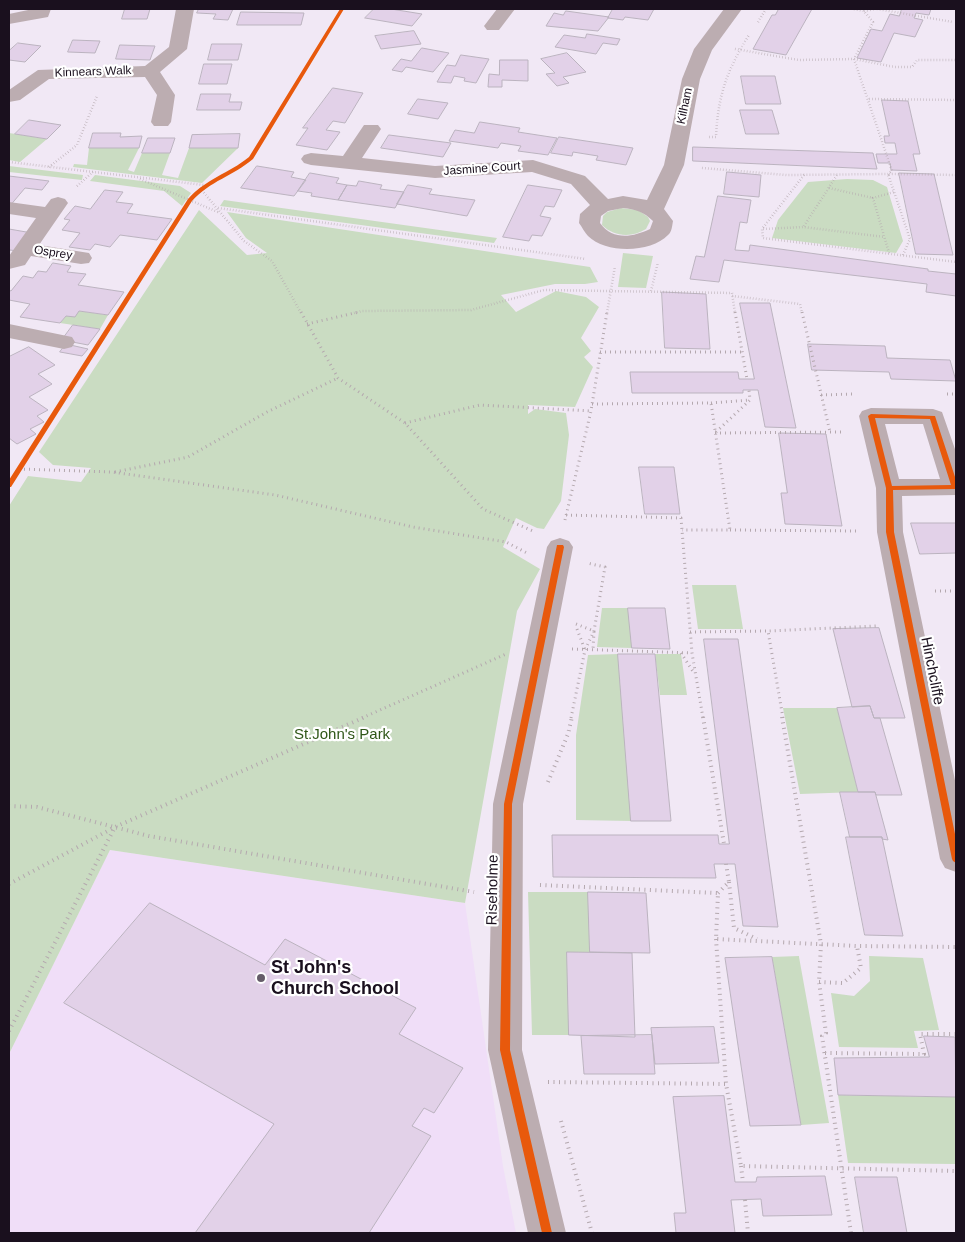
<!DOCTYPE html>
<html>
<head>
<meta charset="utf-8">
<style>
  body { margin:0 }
  #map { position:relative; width:965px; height:1242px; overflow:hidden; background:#f1e8f5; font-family:Arial,sans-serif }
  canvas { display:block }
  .frame { position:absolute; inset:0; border:10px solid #1a101e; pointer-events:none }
</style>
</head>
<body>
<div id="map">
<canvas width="965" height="1242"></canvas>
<div class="frame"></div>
</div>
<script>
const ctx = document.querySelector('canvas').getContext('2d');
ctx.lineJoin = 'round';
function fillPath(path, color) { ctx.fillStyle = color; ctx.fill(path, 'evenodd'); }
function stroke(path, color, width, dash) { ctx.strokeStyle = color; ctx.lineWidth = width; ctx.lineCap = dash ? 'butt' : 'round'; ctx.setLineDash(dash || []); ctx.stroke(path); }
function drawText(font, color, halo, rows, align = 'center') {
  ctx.font = font + ' Arial,sans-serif'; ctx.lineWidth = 4.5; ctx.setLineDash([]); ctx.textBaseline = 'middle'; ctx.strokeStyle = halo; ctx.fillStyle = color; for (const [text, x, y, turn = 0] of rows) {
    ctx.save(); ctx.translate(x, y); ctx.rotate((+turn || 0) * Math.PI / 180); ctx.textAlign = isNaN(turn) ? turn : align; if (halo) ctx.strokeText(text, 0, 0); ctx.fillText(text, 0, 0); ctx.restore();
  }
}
fillPath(new Path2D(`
  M110,850L465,903L503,1166L516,1233H9V1054Z`), '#f0def8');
fillPath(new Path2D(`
  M9,133L47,139L20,162L9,160Z
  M89,148H139L128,170L134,172L142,153H170L162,175L178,178L189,148H238L202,183L73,167L74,164L87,165Z
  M9,166L83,175L82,180L9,172Z
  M95,175L180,186L191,193L182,206L164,191L90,181Z
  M847,179L873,180L887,187L903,241L896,253L772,238L778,220L808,182Z
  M224,200L497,238L494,243L220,206Z
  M621,208L638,210L648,217L650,221L646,229C632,238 614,237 602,225L603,216L607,212Z
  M199,210L247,255L267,253L246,238L227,212L590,267L598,282L585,284H555L501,295L516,312L556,291L586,297L599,307L581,338L591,351L584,357L593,367L575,407L528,405V414L535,409L566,413L569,435L561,501L544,529L537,528L516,518L503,547L540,569L517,611L465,903L110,850L9,1054V506L28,476L81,482L91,468L53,465L39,452Z
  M623,253L653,256L646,288L618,287Z
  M79,311L108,315L100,329L60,323L66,316Z
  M692,585H736L743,629H698Z
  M602,608H628L632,648L597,647Z
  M618,654L631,821L576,820V735L588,655Z
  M655,654H681L687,695H660Z
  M783,708H837L858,792L800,794Z
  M528,892H588L590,952H567L569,1035H532Z
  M799,956V957L829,1123L801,1125L772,957Z
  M869,956L923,958L939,1030L914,1031L918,1048L839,1047L831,993L854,996L870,981Z
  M838,1095L956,1097V1164L848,1163Z`), '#cadcc2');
const building = new Path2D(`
  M125,9H150L147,19H122Z
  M199,9H233L228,20L213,19L216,14L197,13Z
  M374,9H391L422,14L412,26L365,18Z
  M613,9H654L648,20L625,17L623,20L608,18Z
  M779,9H812L786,55L753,49L772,15H775Z
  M902,9H931L929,15L916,13L914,18L923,20L915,37L894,33L881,62L857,58L871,29L882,31L890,14L899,16Z
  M566,11L609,17L598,31L546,26L554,13L563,15Z
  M241,12L304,13L301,25H237Z
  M414,31L421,44L381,49L375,36Z
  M587,34L620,39L617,45L603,43L596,54L555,47L564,35L585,38Z
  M73,40L100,41L95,53L68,52Z
  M18,43L41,46L25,62L9,60V51Z
  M212,44H242L238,60H208Z
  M120,45L155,46L150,60L116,59Z
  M422,48L449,53L433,72L406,67L402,72L392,70L401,59L411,61Z
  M567,53L586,72L563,77L569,83L557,86L546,74L555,73L541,59Z
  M461,55L489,59L476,83L464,81L465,78L454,76L451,83L437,82L447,65L455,66Z
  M500,60H528V81L502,80V87H488L489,74L499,75Z
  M204,64H232L227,84H199Z
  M741,76H775L781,104H746Z
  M333,88L363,93L345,123L333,121L326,130L340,132L327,150L296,145L308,128H303Z
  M201,94H231L229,102H242L240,110H197Z
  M418,99L448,103L438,119L408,114Z
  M882,100L908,101L920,154H913L917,171L891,170L890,163H878L876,154H897L895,143H885L884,136H889Z
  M740,110H772L779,134H746Z
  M29,120L61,125L47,139L15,134Z
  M480,122L520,128L518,132L557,138L548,155L518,151L521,146L501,143L498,148L449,141L455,130L474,133Z
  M93,133H121L120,137L142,136L139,148H89Z
  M240,134L238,148H189L192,135Z
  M389,135L451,143L443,157L381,148Z
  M559,137L633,148L626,165L596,160L598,156L573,152L572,156L551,153Z
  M148,138H175L170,153H142Z
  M693,147L873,153L877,169L693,161Z
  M257,166L294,172L291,177L306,180L294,196L241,188Z
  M727,172L761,175L759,197L724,194Z
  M310,173L339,178L336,183L347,185L338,200L311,196L312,193L298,191Z
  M899,173L934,174L953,255L916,254Z
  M9,176L49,181L42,190L25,188L9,207Z
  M359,181L382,185L380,189L404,192L395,208L338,200L347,185L356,186Z
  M408,185L432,189L429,194L475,200L467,216L397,204Z
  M528,185L562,190L554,207L545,206L540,216L551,218L542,236L532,235L529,241L503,237Z
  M105,190L123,192L116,202L133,204L127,213L172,219L157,240L120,235L110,247L95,244L90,250L69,247L80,233L62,230L70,220L64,219L75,206L90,209Z
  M718,196L751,200L747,223L740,222L735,250L749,251L750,245L928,269V271L956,274V296L926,292L927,284L724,260L719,282L690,279L696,256L704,257Z
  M9,229L32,233L17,251L10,250L9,252Z
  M53,263L71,266L67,272L86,274L78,285L124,292L108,315L79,311L75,317L66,316L60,323L20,317L30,304L9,300V290L11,291L23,276L33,278L38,271L46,272Z
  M662,292L706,294L710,349L665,348Z
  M740,303H770L796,428L765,427L758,390H743V393H632L630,372H738L739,379H754Z
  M73,325L100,329L88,345L62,340Z
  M66,344L88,349L82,356L60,352Z
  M808,344L885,346L887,358L950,360L956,381L891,379L889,372L812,370Z
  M29,347L55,365L38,374L52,384L29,397L48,410L37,416L44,422L30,429L36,434L17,444L9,438V357Z
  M779,433L826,434L842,526L785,524L781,493H787Z
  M639,467H674L680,514H645Z
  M911,523H956V553L920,554Z
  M628,608H665L670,649L632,648Z
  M879,628L905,718H874L870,706L852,707L833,629Z
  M704,639H738L778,927L743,926L735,864H714L716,878L553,877L552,835H718L719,844H729Z
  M618,654H655L671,821H631Z
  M870,706L874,718H880L902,795H876L875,792H858L837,708Z
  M840,792H875L888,840L882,839V837H850Z
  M846,837H882L903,936L865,935Z
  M588,892L646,893L650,953L590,952Z
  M150,903L265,965L285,939L416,1008L399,1034L463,1068L434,1113L424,1108L412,1126L431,1136L369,1233H195L274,1124L64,1003Z
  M567,952L632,953L635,1037L569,1035Z
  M772,957L801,1125L750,1126L725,958Z
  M714,1027L719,1063L655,1064L651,1028Z
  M652,1035L655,1074H584L581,1036Z
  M924,1036L955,1037L956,1097L838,1095L834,1058L929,1057Z
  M724,1096L735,1182H756L757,1177L825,1176L832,1215L763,1216L761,1199L731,1200L735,1233H676L674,1213H686L673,1097Z
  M855,1177H897L907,1233H864Z`);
fillPath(building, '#e2d1e8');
stroke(building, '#bbb3bf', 1);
stroke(new Path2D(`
  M877,9L953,22
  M864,11L875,9
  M758,22L766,9
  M735,49L799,60L854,59L895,67H912L917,60H955
  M869,99L956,100
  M709,137H716C718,95 727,70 749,35
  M9,162L204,185
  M49,167L77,145L97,96
  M702,168L787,175L888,174L892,171L854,59L873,22L864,11L853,9
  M804,175L762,229L763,238L956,262
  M140,179L220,213
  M77,186L93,172
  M200,188L244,241L272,261L301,313
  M829,188L873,198
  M218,208L586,259
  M804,226L837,175
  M763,229L803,227L885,237
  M889,253L873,198L894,192
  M903,255L910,239L888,174L956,175
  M651,291L658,262
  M732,296L800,304L802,313
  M354,313L362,311L471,310L544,290L732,293L735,313
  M607,313L615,266`), '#b4a8ae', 2.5, [0.5, 2.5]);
stroke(new Path2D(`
  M301,312L338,378L405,423L483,509L535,532
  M735,312L747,379
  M802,312L830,432
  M307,324L359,312
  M600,352H742
  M947,394H956
  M821,395L853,394
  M711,403L750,400
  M592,404L711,403L730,530H682
  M405,423L480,405L591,411
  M716,432L750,400L749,390
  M715,433L845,432
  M19,469L112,472L275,495L413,527L506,542L527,553
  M115,472L188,457L267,412L338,378
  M566,515L681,518L692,653L703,718
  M565,520L591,411L607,312
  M730,530L859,531
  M935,591H956
  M576,624L594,631L593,650
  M577,629L585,650
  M690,632L768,631
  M572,649L692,653
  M681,653L694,673
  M362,718L506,654
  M571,718L585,650L594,631L605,567L587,563
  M783,718L768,631L876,626`), '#b4a8ae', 3, [1, 4]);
stroke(new Path2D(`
  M703,717L724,844
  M782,717L821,944L819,982L826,1033L822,1036L851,1233
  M548,782L568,734L572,717
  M9,806L37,807L149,836L474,892
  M729,882L734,928L757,939
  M9,884L115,827L365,717
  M540,885L718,893L716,939L857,946L956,947
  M718,893L729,882L726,864
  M716,939L726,1084
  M819,982L843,983L861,968L857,946
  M9,1031L115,827
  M825,1053L924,1054L920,1034H956
  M548,1082L726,1084L741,1166L956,1171
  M561,1121L592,1233
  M741,1166L743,1182
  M745,1200L748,1233`), '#b4a8ae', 4, [1, 4.5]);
fillPath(new Path2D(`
  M33,9H51L48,17L9,24V14Z
  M176,9H194L187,49L160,72L175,95L171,122L168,126H154L151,122L157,95L145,77L49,79L20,100L9,102V90L38,70L145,66L169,47Z
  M497,9H515L499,30H487L484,26Z
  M724,9H742L712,50L700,79L684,165L664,209L673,221C672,226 672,232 668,235C651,253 606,254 588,236C585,233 582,227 579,223L580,214L590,205L571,184L532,172L435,178L311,165L304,163L301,159L304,155L311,153L343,156L364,125H378L381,129L362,158L435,166L533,160L585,176L608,199L623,196L647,200L664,165L682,79L694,49ZM623,208C635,209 644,212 653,221L650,229C633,237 613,241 600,223L601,216L608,211Z
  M58,197L65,199L68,203L39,245L89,253L92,258L89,263L81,264L31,256L25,265L9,269V256L36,218L9,214V202L45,207L51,199Z
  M9,324L72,337L75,342L72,347L64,349L9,338Z
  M871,408L933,409L942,412L956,452V495L902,496L903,532L956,785V872L945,868L940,859L877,532L876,488L859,416L862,411ZM885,424H923L940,479H899Z
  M560,538L569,541L573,547L523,804L522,1050L566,1233H528L488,1050L493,804L547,547L551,541Z`), '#bcadb1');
fillPath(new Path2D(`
  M340,9H344L253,159C233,176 210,181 192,201L11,487H9V480L188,199C207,178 228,174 249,157Z
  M871,414L935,416L956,480V489H955L893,490L894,532L956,839V863L953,861L952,859L886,532V488L868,416ZM875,418L930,419L951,485L892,486Z
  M557,545H563L564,547L512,804L510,1050L552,1233H542L500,1050L504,804Z`), '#e8590c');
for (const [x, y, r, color] of [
  [261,978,5,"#655c69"]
]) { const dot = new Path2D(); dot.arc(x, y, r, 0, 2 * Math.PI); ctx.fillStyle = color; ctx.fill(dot); stroke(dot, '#fff', 2); }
drawText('12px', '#1a101e', '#fff', [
  ["Kinnears Walk",93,72,-2],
  ["Kilham",685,106,-78],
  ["Jasmine Court",482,169,-4],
  ["Osprey",53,253,9]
]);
drawText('15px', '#1a101e', '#fff', [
  ["Hinchcliffe",932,671,79],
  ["Riseholme",493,890,-89]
]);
drawText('15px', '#2f5718', '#fff', [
  ["St.John's Park",342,735]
]);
drawText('bold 18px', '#1a101e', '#fff', [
  ["St John's",271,968],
  ["Church School",271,989]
], 'left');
</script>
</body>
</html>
